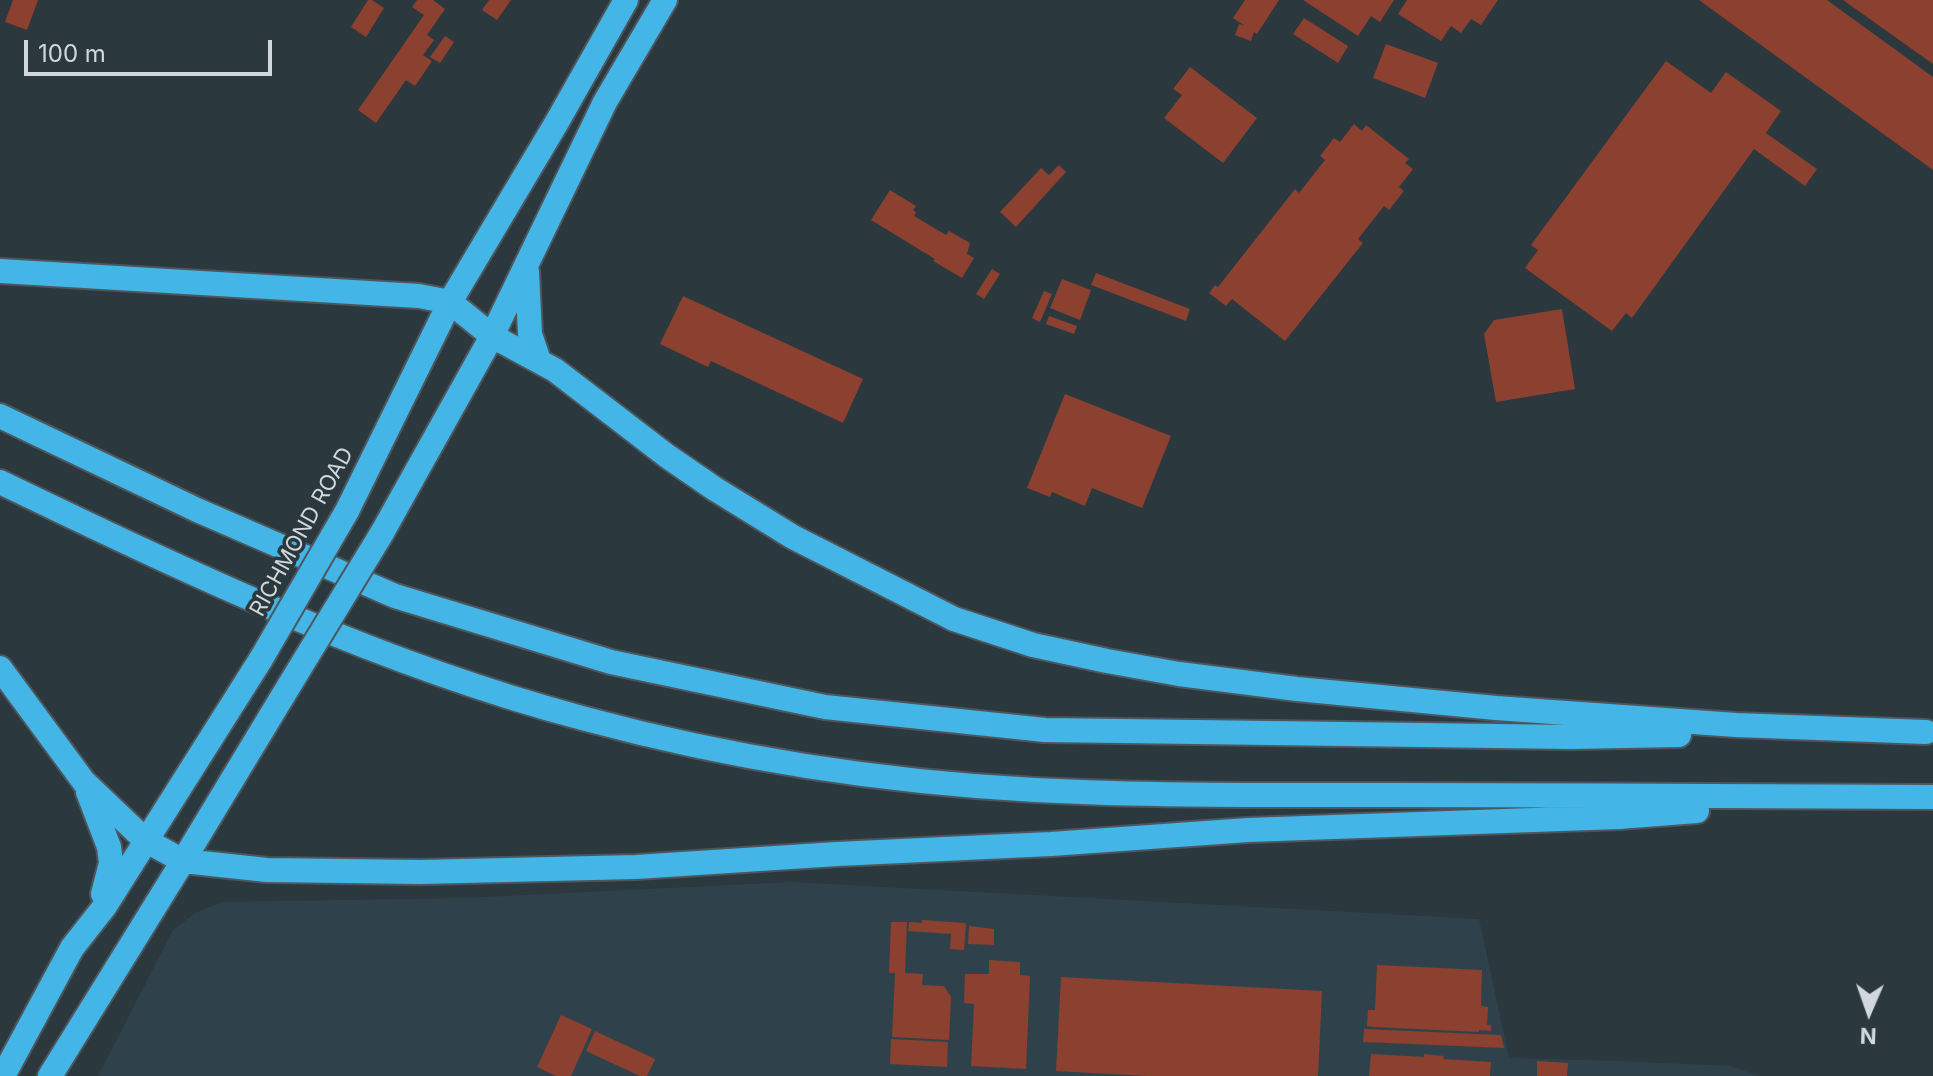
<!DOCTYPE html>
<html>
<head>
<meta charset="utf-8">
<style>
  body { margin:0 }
  #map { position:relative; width:1933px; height:1076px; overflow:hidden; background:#2b383e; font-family:Inter,sans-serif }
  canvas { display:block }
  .north { position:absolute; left:1829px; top:972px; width:80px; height:80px; -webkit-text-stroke:6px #2b383e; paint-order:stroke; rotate:182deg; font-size:22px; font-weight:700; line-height:32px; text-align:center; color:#d0d8dc }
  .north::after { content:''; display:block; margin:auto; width:28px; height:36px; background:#d0d8dc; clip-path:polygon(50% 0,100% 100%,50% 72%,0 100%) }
  .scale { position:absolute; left:24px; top:40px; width:248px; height:36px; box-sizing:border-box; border:4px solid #d0d8dc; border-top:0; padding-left:10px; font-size:24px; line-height:28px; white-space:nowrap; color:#d0d8dc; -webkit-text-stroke:6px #2b383e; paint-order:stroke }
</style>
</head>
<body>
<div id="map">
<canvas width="1933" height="1076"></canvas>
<div class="north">N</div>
<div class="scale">100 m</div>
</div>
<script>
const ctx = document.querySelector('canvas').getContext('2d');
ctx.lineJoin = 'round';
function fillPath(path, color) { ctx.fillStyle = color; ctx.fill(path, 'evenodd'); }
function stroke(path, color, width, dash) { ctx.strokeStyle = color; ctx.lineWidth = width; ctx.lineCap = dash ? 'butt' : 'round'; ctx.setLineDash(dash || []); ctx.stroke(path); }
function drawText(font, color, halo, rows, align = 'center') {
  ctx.font = font + ' Inter,sans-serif'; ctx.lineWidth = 7; ctx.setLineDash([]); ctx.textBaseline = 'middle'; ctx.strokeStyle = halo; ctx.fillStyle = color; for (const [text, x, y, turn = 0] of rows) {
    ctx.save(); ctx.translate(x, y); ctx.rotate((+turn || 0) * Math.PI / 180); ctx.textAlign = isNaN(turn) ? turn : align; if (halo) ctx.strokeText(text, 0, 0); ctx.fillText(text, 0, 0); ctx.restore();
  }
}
fillPath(new Path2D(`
  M791,882L1479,919L1509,1058L1617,1061L1731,1066L1759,1076H98L173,930L197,912L222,902L465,898Z`), '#2f424c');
fillPath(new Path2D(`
  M13,0H38L27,30L5,22Z
  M368,0H372L384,8L366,37L351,27Z
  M417,0H433L445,9L427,35L434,40L423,55L432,61L415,86L406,80L376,123L358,110L424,15L412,7Z
  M489,0H511L497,20L482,10Z
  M1245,0H1279L1257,34L1254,32L1251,41L1235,35L1239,24L1245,26L1233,18Z
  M1303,0H1394L1380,22L1371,16L1358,36Z
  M1407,0H1498L1481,25L1471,19L1461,33L1451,26L1441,41L1398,14Z
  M1699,0H1827L1933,77V170Z
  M1843,0H1933V64Z
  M1304,18L1348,46L1338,63L1293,34Z
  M445,36L454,42L440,63L430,57Z
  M1386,44L1438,63L1425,98L1373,78Z
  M1666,61L1711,93L1726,72L1781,111L1766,133L1817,169L1805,186L1754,149L1632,318L1626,313L1612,331L1525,268L1538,250L1531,245Z
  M1190,67L1257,118L1223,163L1164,118L1182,95L1173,89Z
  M1354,124L1362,131L1366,125L1409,159L1405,163L1413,169L1399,187L1404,191L1389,210L1384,206L1358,239L1363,243L1285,341L1232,299L1226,306L1209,293L1215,285L1218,287L1295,189L1299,193L1325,160L1320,156L1334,138L1340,142Z
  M1059,165L1066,172L1016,227L1000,212L1041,168L1049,175Z
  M890,190L916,206L913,210L916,212L914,216L946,235L949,231L970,243L967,254L974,258L962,278L933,261L935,259L871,220Z
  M992,269L1000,274L984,299L976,294Z
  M1096,273L1190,309L1186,321L1091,285Z
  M1062,279L1091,290L1080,320L1050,308Z
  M1044,291L1052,294L1040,322L1032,318Z
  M683,296L863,379L843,423L711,361L708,367L660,344Z
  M1562,309L1575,389L1496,402L1484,334L1494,320Z
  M1049,316L1077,326L1074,334L1046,324Z
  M1065,394L1171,436L1142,508L1092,488L1085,506L1052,492L1050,497L1027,488Z
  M922,920L966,923L964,950L950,949L951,934L908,931L909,922L922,923Z
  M891,922H907L905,973L923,974L922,985L944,986L951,997L949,1040L892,1037L895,973H889Z
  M969,926L994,929V945L968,944Z
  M989,960L1020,962V975L1030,976L1026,1069L971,1066L974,1004L964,1003L965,974H989Z
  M1377,965L1482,970L1481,1006L1488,1007L1487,1025H1491V1031L1479,1030V1032L1374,1027L1367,1026L1368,1010H1375Z
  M1061,977L1322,991L1318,1076H1148L1056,1071Z
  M561,1015L592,1029L571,1076H556L537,1067Z
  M1364,1029L1501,1035L1504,1048L1363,1042Z
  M595,1031L655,1059L647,1076H640L586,1051Z
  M891,1039L948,1042L947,1067L890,1064Z
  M1371,1054L1424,1057V1054L1444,1056L1443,1059L1491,1062L1490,1076H1369Z
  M1537,1061L1568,1063L1567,1076H1537Z`), '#8c402f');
const highway = new Path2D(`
  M0,271L419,296L450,302L492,336L555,370L667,456L715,489L793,537L954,619L1033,645L1107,661L1179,674L1297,689L1496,708L1736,725L1926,732
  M527,272L530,334L539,361
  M0,416L197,510L395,596L611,662L825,707L1045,730L1571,737L1679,735
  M0,482C189,573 379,664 582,718C729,758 883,782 1035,790C1151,796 1268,795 1384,795C1567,796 1750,795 1933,797
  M347,511L450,302L557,122L626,0
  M382,533L492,336L605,102L665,0
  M0,668L84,782L145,840L183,861L267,870L420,872L636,867L837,854L1051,844L1248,830L1619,817L1697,811
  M88,792L109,847L111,863L103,894
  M3,1076L72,948L105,906L261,659
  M50,1076L183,861L281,699`);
stroke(highway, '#4c565c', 28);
stroke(highway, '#43b5e6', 24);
const highwayBridge = new Path2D(`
  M261,659L347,511
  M281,699L382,533`);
stroke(highwayBridge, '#4c565c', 28, []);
stroke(highwayBridge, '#43b5e6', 24);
drawText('22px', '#d0d8dc', '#2b383e', [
  ["RICHMOND ROAD",302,532,-61]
]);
</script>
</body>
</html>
